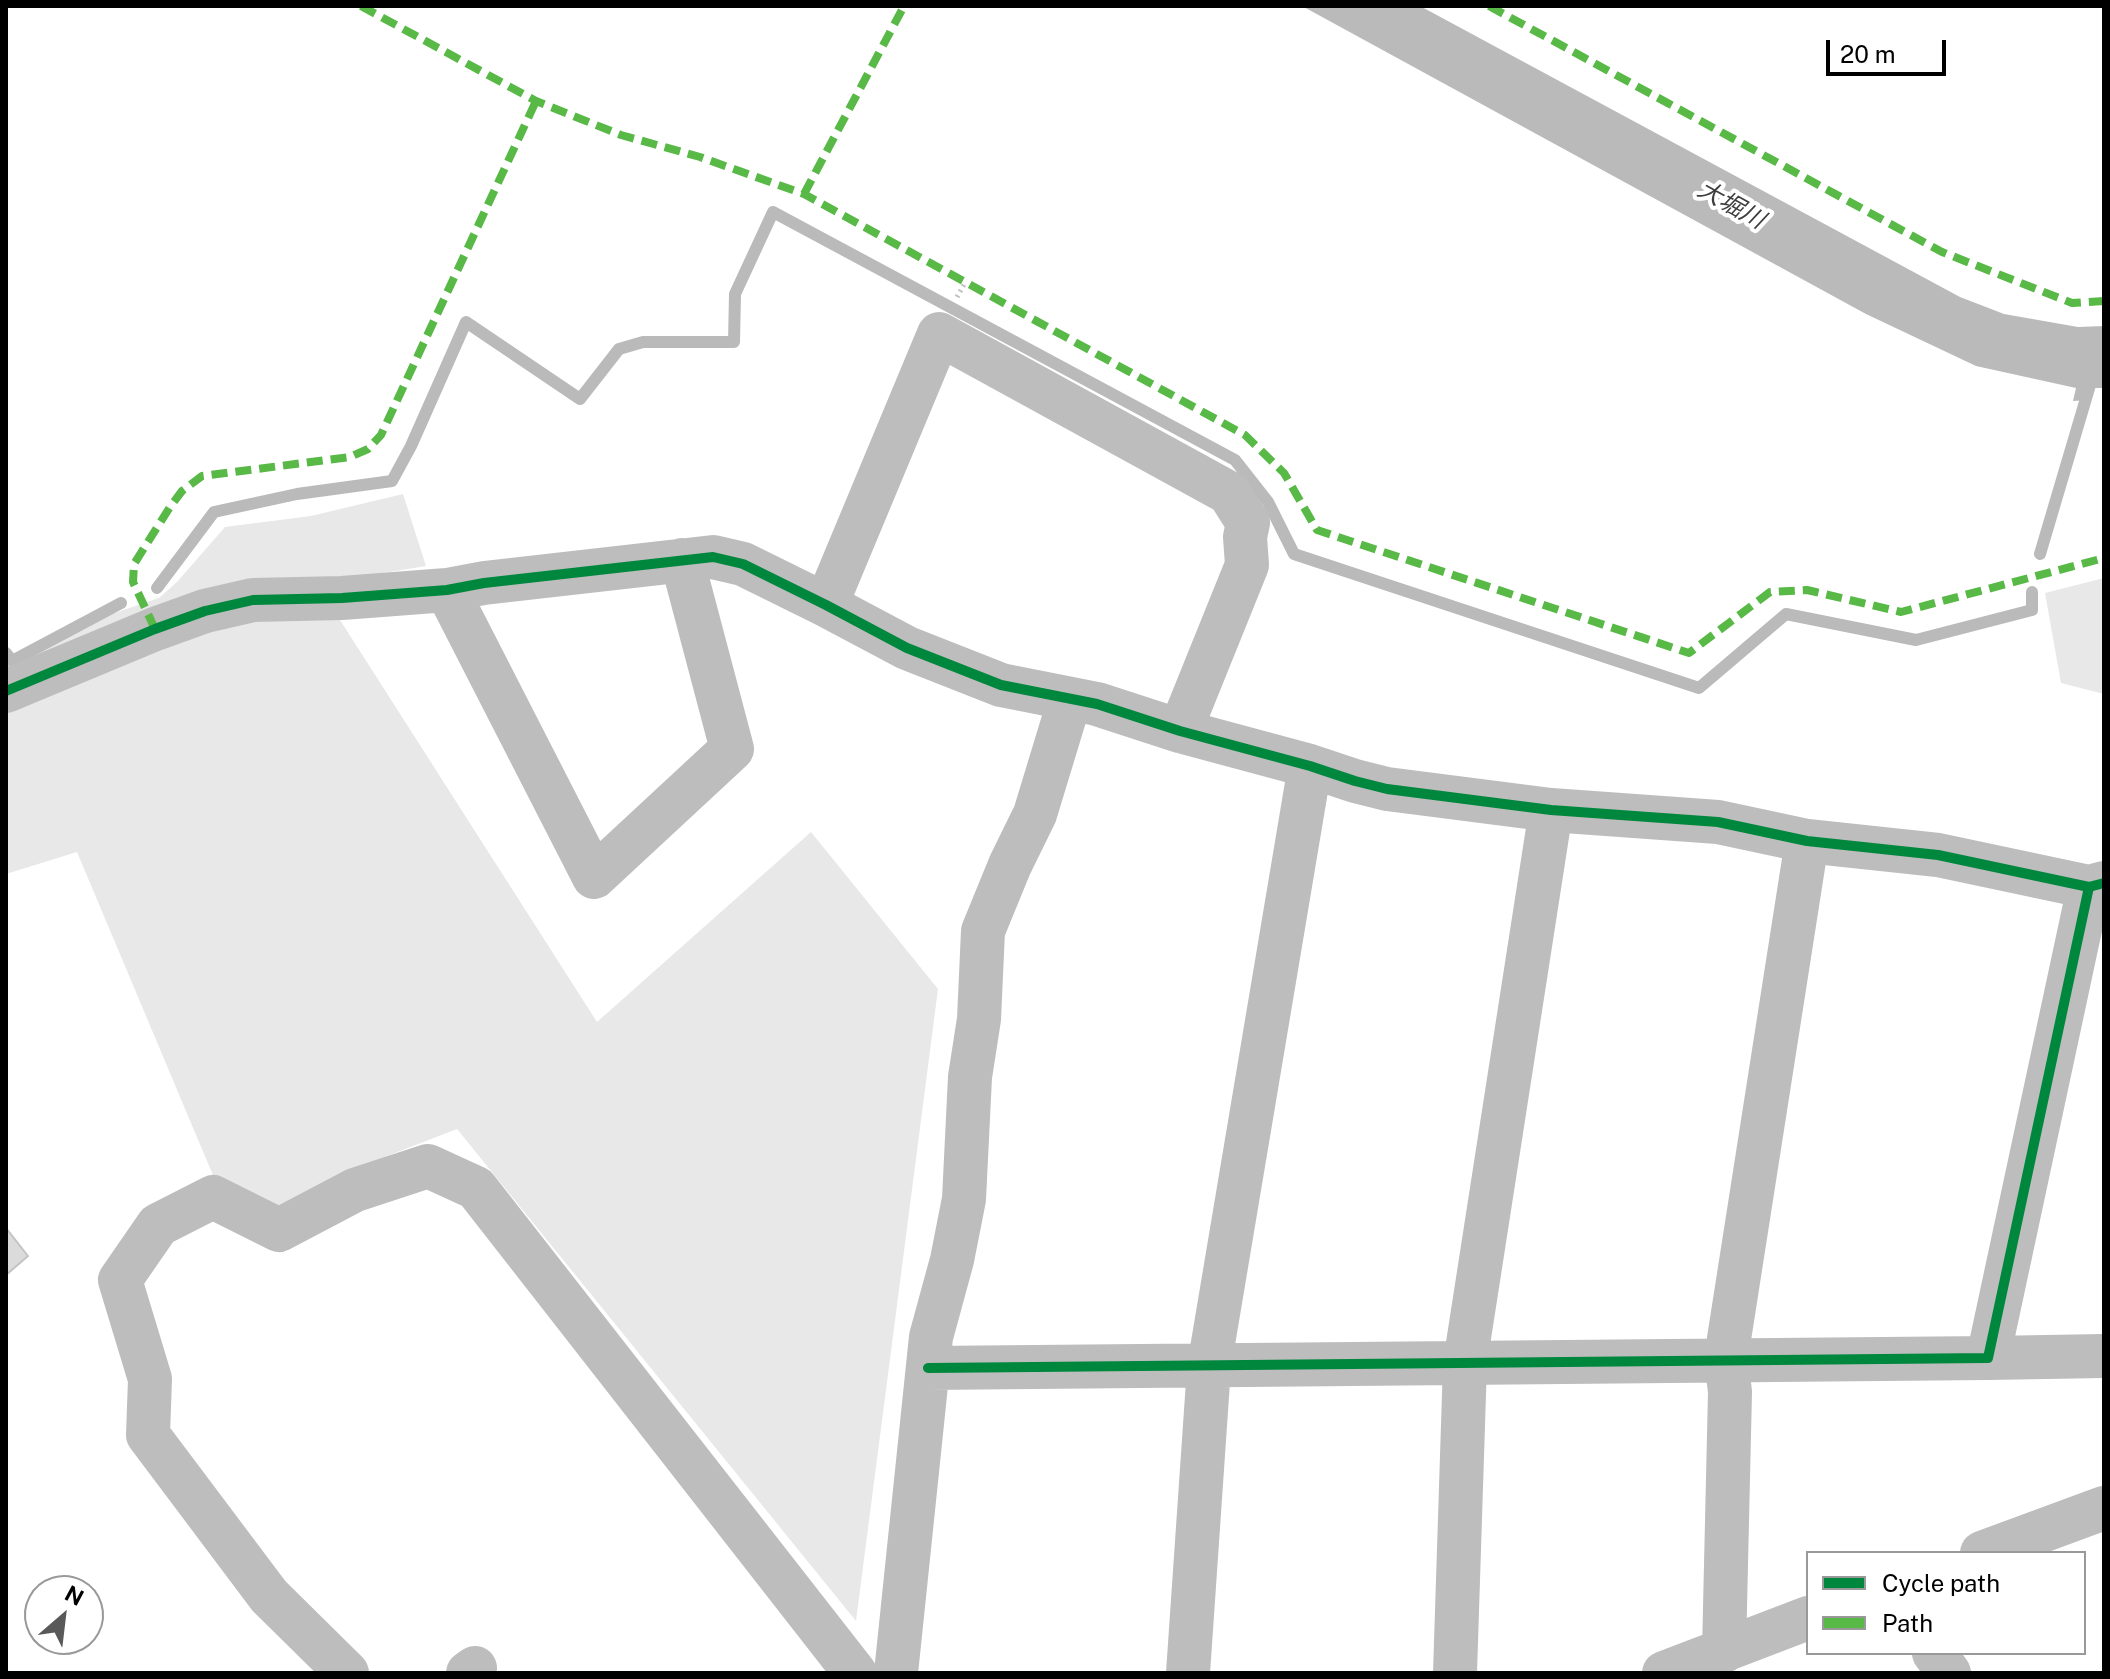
<!DOCTYPE html>
<html>
<head>
<meta charset="utf-8">
<style>
  body { margin:0 }
  #map { position:relative; width:2110px; height:1679px; overflow:hidden; background:#fff; font-family:"Public Sans",sans-serif }
  canvas { display:block }
  .frame { position:absolute; inset:0; border:8px solid #000; pointer-events:none }
  .legend { position:absolute; left:1806px; top:1551px; width:280px; height:104px; box-sizing:border-box; background:#fff; border:2px solid #999; margin:0; padding:10px 14px; list-style:none; font-size:24px; color:#000 }
  .legend li { display:flex; align-items:center; gap:16px; height:40px }
  .legend b { width:40px; border:2px solid #999 }
  .north { position:absolute; left:24px; top:1575px; width:80px; height:80px; box-sizing:border-box; background:#fff; border:2px solid #999; border-radius:50%; rotate:28deg; font-size:22px; font-weight:700; line-height:32px; text-align:center; color:#000 }
  .north::after { content:''; display:block; margin:auto; width:28px; height:36px; background:#595959; clip-path:polygon(50% 0,100% 100%,50% 72%,0 100%) }
  .scale { position:absolute; left:1826px; top:40px; width:120px; height:36px; box-sizing:border-box; border:4px solid #000; border-top:0; padding-left:10px; font-size:24px; line-height:28px; white-space:nowrap; color:#000; -webkit-text-stroke:6px #fff; paint-order:stroke }
</style>
</head>
<body>
<div id="map">
<canvas width="2110" height="1679"></canvas>
<div class="frame"></div>
<ul class="legend">
<li><b style="height:10px;background:#00873e"></b>Cycle path</li>
<li><b style="height:10px;background:#58b947"></b>Path</li>
</ul>
<div class="north">N</div>
<div class="scale">20 m</div>
</div>
<script>
const ctx = document.querySelector('canvas').getContext('2d');
ctx.lineJoin = 'round';
function fillPath(path, color) { ctx.fillStyle = color; ctx.fill(path, 'evenodd'); }
function stroke(path, color, width, dash) { ctx.strokeStyle = color; ctx.lineWidth = width; ctx.lineCap = dash ? 'butt' : 'round'; ctx.setLineDash(dash || []); ctx.stroke(path); }
function drawText(font, color, halo, rows, align = 'center') {
  ctx.font = font + ' "Public Sans","Noto Sans JP",sans-serif'; ctx.lineWidth = 8; ctx.setLineDash([]); ctx.textBaseline = 'middle'; ctx.strokeStyle = halo; ctx.fillStyle = color; for (const [text, x, y, turn = 0] of rows) {
    ctx.save(); ctx.translate(x, y); ctx.rotate((+turn || 0) * Math.PI / 180); ctx.textAlign = isNaN(turn) ? turn : align; if (halo) ctx.strokeText(text, 0, 0); ctx.fillText(text, 0, 0); ctx.restore();
  }
}
fillPath(new Path2D(`
  M403,494L426,566L317,584L597,1022L811,832L938,989L856,1621L457,1129L338,1175L274,1208L215,1180L77,852L6,874V671L106,616L159,598L177,582L225,527L311,516Z
  M2104,578V694L2061,683L2045,593Z`), '#e8e8e8');
fillPath(new Path2D(`
  M1302,6H1420L1960,297L2004,314L2078,327L2104,326V388H2095L2090,400L2073,401L2076,388L1976,366L1866,314Z`), '#bababa');
stroke(new Path2D(`
  M2040,554L2090,385
  M157,588L214,512L297,494L392,481L411,446L466,322L580,399L619,349L643,342H734L735,294L773,212L1235,460L1268,502L1294,554L1699,688L1786,614L1916,640L2032,610V592
  M6,653L12,661L121,603`), '#bababa', 12);
const building = new Path2D(`
  M6,1228L28,1256L6,1275Z`);
fillPath(building, '#dbdbdb');
stroke(building, '#c3c3c3', 2);
stroke(new Path2D(`
  M957,297L965,283`), '#c2c2c2', 5, [2, 4]);
stroke(new Path2D(`
  M447,590L594,877L732,749L682,560
  M826,605L939,334L1229,493L1248,523L1245,537L1247,565L1180,731
  M6,691L155,629L205,611L253,600L342,598L447,590L484,583L713,557L743,564L826,605L907,648L1001,685L1097,704L1180,731L1310,766L1355,781L1387,789L1551,810L1718,822L1807,841L1938,855L2089,887L2104,883
  M1988,1358L2104,1356
  M928,1368C1282,1366 1635,1358 1988,1358L2089,887
  M1982,1553L2104,1508
  M1724,1651L1730,1392L1726,1358L1807,841
  M1934,1653L1949,1673
  M347,1673L269,1596L148,1435L150,1379L120,1280L158,1225L213,1197L279,1230L355,1190L428,1166L476,1188L855,1673
  M468,1673L475,1668
  M896,1673L931,1337L952,1260L964,1199L970,1077L979,1019L983,931L1010,865L1035,814L1070,699
  M1188,1673L1209,1367L1310,766
  M1455,1673L1465,1363L1551,810
  M1664,1673L1808,1618`), '#bdbdbd', 44);
stroke(new Path2D(`
  M361,6L536,101L621,135L700,157L804,194L1245,435L1284,473L1317,530L1689,653L1770,592L1807,590L1901,612L2104,558
  M1489,6L1942,252L2072,303L2104,301
  M804,194L904,6
  M155,629L133,582L134,564L170,507L182,491L202,476L350,457L368,449L381,435L536,101`), '#58b947', 8, [16, 8]);
stroke(new Path2D(`
  M6,691L155,629L205,611L253,600L342,598L447,590L484,583L713,557L743,564L826,605L907,648L1001,685L1097,704L1180,731L1310,766L1355,781L1387,789L1551,810L1718,822L1807,841L1938,855L2089,887L2104,883
  M928,1368C1282,1366 1635,1358 1988,1358L2089,887`), '#00873e', 10);
drawText('italic 24px', '#3d3d3d', '#fff', [
  ["大堀川",1731,205,29]
]);
</script>
</body>
</html>
